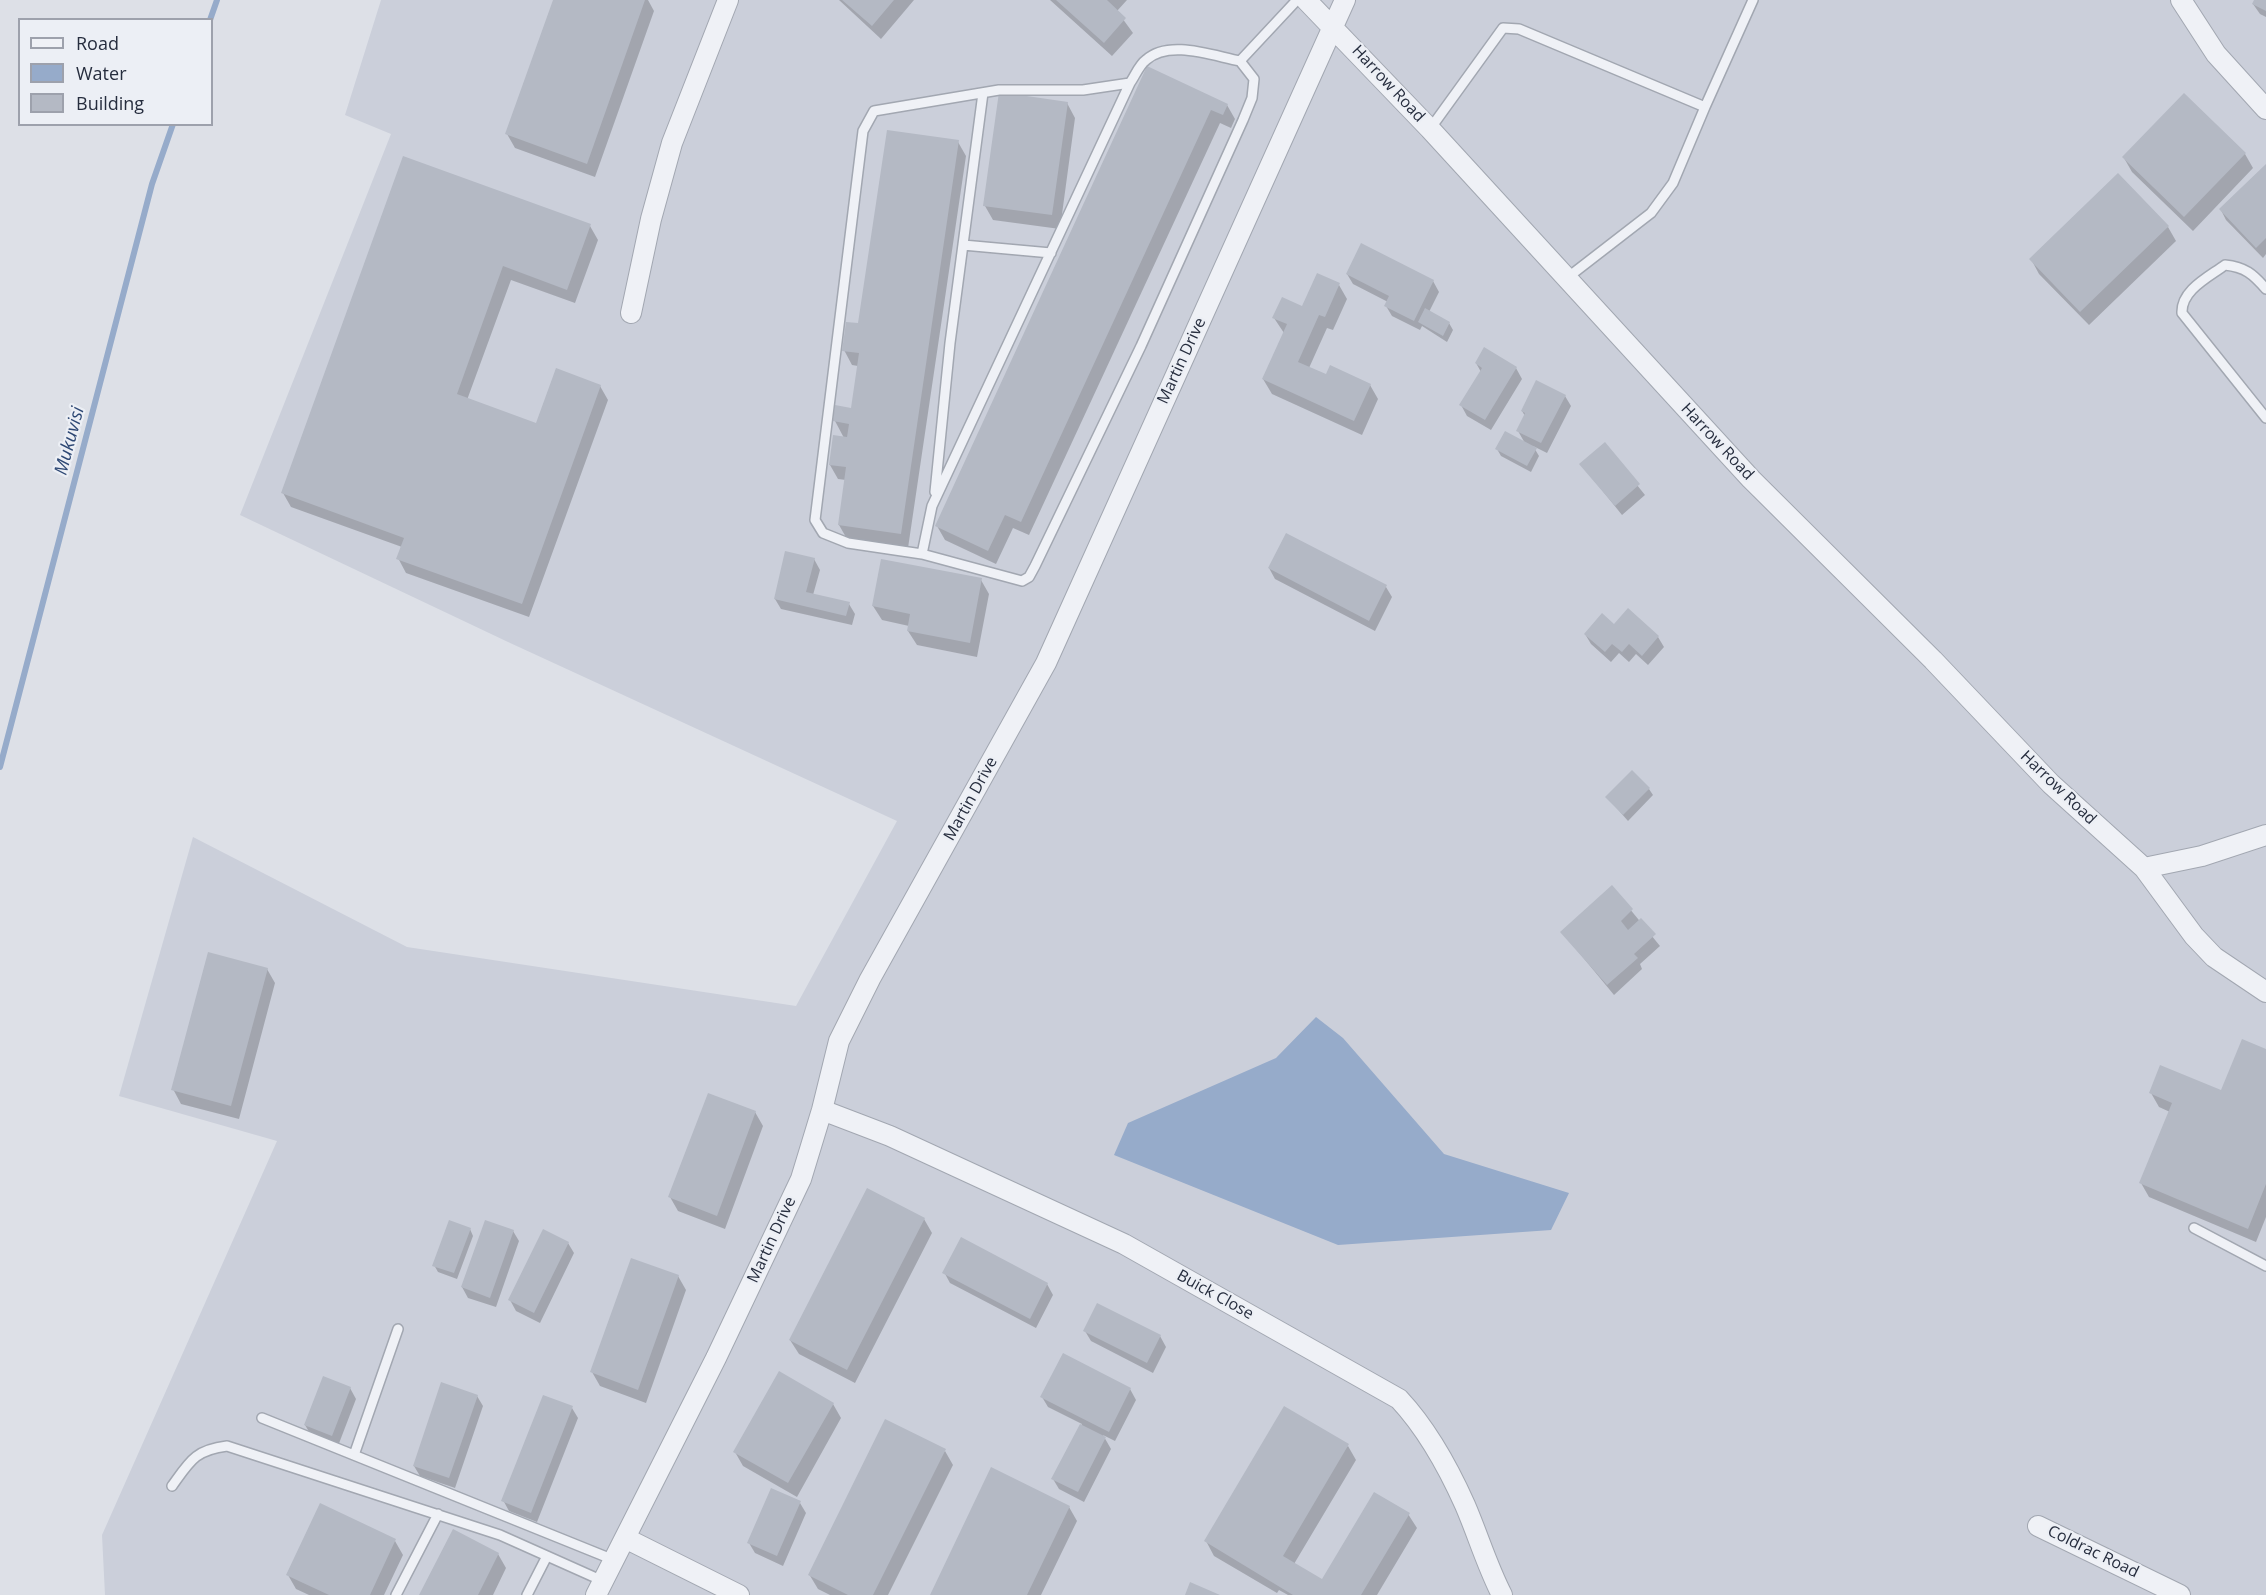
<!DOCTYPE html>
<html>
<head>
<meta charset="utf-8">
<style>
  body { margin:0 }
  #map { position:relative; width:2266px; height:1595px; overflow:hidden; background:#dde0e7; font-family:"Open Sans",sans-serif }
  canvas { display:block }
  .legend { position:absolute; left:18px; top:18px; width:195px; height:108px; box-sizing:border-box; background:#eceff5; border:2px solid #9da1ac; margin:0; padding:8px 10px; list-style:none; font-size:18px; color:#262d3e }
  .legend li { display:flex; align-items:center; gap:12px; height:30px }
  .legend b { width:30px; border:2px solid #9da1ac }
</style>
</head>
<body>
<div id="map">
<canvas width="2266" height="1595"></canvas>
<ul class="legend">
<li><b style="height:8px;background:#eff1f6"></b>Road</li>
<li><b style="height:16px;background:#96abca"></b>Water</li>
<li><b style="height:16px;background:#b4b9c4"></b>Building</li>
</ul>
</div>
<script>
const ctx = document.querySelector('canvas').getContext('2d');
ctx.lineJoin = 'round';
function fillPath(path, color) { ctx.fillStyle = color; ctx.fill(path, 'evenodd'); }
function stroke(path, color, width, dash) { ctx.strokeStyle = color; ctx.lineWidth = width; ctx.lineCap = dash ? 'butt' : 'round'; ctx.setLineDash(dash || []); ctx.stroke(path); }
function drawText(font, color, halo, rows, align = 'center') {
  ctx.font = font + ' "Open Sans",sans-serif'; ctx.lineWidth = 4.5; ctx.setLineDash([]); ctx.textBaseline = 'middle'; ctx.strokeStyle = halo; ctx.fillStyle = color; for (const [text, x, y, turn = 0] of rows) {
    ctx.save(); ctx.translate(x, y); ctx.rotate((+turn || 0) * Math.PI / 180); ctx.textAlign = isNaN(turn) ? turn : align; if (halo) ctx.strokeText(text, 0, 0); ctx.fillText(text, 0, 0); ctx.restore();
  }
}
fillPath(new Path2D(`
  M381,0H2266V1595H105L102,1535L277,1141L119,1096L193,837L407,947L796,1006L897,821L508,642L240,515L391,134L345,115Z`), '#cbcfda');
fillPath(new Path2D(`
  M1316,1017L1343,1038L1444,1154L1569,1193L1551,1230L1338,1245L1114,1155L1128,1123L1276,1058Z`), '#96abca');
fillPath(new Path2D(`
  M554,0H648L654,11L595,177L515,148L507,134Z
  M839,0H914L881,39Z
  M1050,0H1127L1117,11L1133,33L1112,56Z
  M2255,0H2266V17L2260,14L2253,4Z
  M1148,68L1227,105L1235,119L1231,128L1220,123L1029,535L1013,528L996,564L945,540L937,526Z
  M1067,103L1075,118L1060,229L993,220L985,206Z
  M958,142L966,156L908,548L847,539L839,525L846,480L838,479L830,465L844,438L835,421L852,409L858,366L852,365L844,350Z
  M2245,154L2253,168L2193,231L2132,172L2124,158Z
  M404,158L590,226L598,240L575,303L511,280L467,400L537,425L600,386L608,400L529,617L406,573L398,558L402,547L291,507L283,493Z
  M2266,166V254L2263,258L2226,220L2221,210Z
  M2168,227L2176,241L2089,325L2039,274L2031,259Z
  M1347,274L1433,281L1439,292L1429,312L1449,323L1453,330L1447,342L1422,326L1420,330L1392,316L1386,306L1388,302L1353,284Z
  M1339,285L1347,299L1333,330L1327,328L1309,368L1327,376L1370,385L1378,399L1362,435L1272,394L1263,379L1284,333L1274,318L1302,308Z
  M1476,363L1516,368L1522,379L1491,430L1467,416L1461,405L1481,372Z
  M1565,396L1571,406L1547,453L1533,446L1539,456L1531,472L1501,456L1497,449L1526,445L1518,431L1525,416L1522,411Z
  M1604,444L1645,495L1622,515L1581,464Z
  M1287,535L1386,587L1392,597L1375,631L1275,579L1269,568Z
  M814,559L820,570L813,595L849,604L855,614L852,625L781,609L775,599Z
  M981,580L989,594L977,657L917,645L908,631L909,626L882,620L873,606Z
  M1614,626L1658,637L1664,647L1648,665L1636,654L1629,662L1619,653L1611,662L1591,644L1585,634Z
  M1649,789L1653,795L1628,821L1607,797Z
  M1612,887L1660,946L1640,964L1642,969L1614,995L1562,932Z
  M267,969L275,983L239,1119L181,1104L173,1089Z
  M2266,1051V1217L2256,1242L2149,1197L2141,1183L2170,1112L2159,1107L2151,1093L2221,1092Z
  M755,1112L763,1126L725,1229L678,1211L670,1197Z
  M924,1219L932,1233L855,1383L799,1354L790,1340Z
  M470,1229L473,1236L457,1279L438,1272L434,1265Z
  M513,1231L519,1241L496,1307L468,1298L462,1287Z
  M961,1239L1047,1284L1053,1295L1036,1328L950,1283L944,1272Z
  M568,1243L574,1253L540,1323L516,1311L510,1300Z
  M678,1276L686,1290L646,1403L600,1386L592,1372Z
  M1085,1331L1160,1336L1166,1347L1153,1373L1091,1341Z
  M350,1388L356,1399L338,1446L311,1435L305,1425Z
  M1130,1389L1136,1400L1115,1441L1103,1435L1111,1449L1084,1502L1059,1489L1053,1479L1082,1424L1048,1407L1042,1397Z
  M477,1396L483,1406L455,1488L420,1476L414,1466Z
  M544,1396L572,1408L578,1418L537,1522L509,1511L503,1500Z
  M833,1404L841,1418L797,1497L743,1466L735,1452Z
  M1348,1446L1356,1460L1294,1564L1323,1581L1408,1514L1417,1528L1377,1595H1288L1279,1590L1277,1593L1214,1556L1206,1541Z
  M945,1451L953,1465L888,1595H830L818,1589L809,1574Z
  M800,1503L806,1513L783,1566L755,1553L749,1543Z
  M1069,1507L1077,1521L1041,1595H931Z
  M395,1541L403,1555L384,1595H309L296,1589L288,1575Z
  M498,1554L506,1568L493,1595H421Z`), '#0003');
stroke(new Path2D(`
  M210,20L217,0
  M0,767L152,184L173,124`), '#96abca', 6);
fillPath(new Path2D(`
  M553,0H645L587,164L505,134Z
  M842,0H894L872,26Z
  M1056,0H1107L1126,18L1104,43Z
  M2254,0H2266V11L2252,4Z
  M1147,66L1228,104L1223,115L1211,110L1021,522L1005,515L988,551L935,526Z
  M999,92L1068,102L1052,215L983,206Z
  M2184,93L2246,153L2184,217L2122,157Z
  M887,130L959,140L901,534L838,525L846,467L829,465L833,435L847,437L849,424L833,421L835,405L851,408L859,353L842,351L846,322L858,323Z
  M403,156L591,224L567,290L503,266L457,394L536,423L556,368L601,385L522,604L396,559L404,538L281,493Z
  M2266,164V238L2256,248L2219,209Z
  M2118,173L2169,226L2080,312L2029,259Z
  M1361,243L1434,280L1414,321L1384,306L1389,296L1346,274Z
  M1317,273L1340,283L1325,317L1319,315L1298,362L1326,374L1330,365L1371,384L1354,421L1262,379L1287,324L1272,318L1282,297L1302,306Z
  M1425,308L1450,322L1443,336L1418,322Z
  M1484,347L1517,367L1485,420L1459,405L1482,368L1475,363Z
  M1536,380L1566,395L1541,443L1516,431L1525,413L1521,411Z
  M1505,431L1537,448L1527,466L1495,449Z
  M1605,442L1640,484L1615,506L1579,464Z
  M1286,533L1387,585L1369,621L1268,568Z
  M785,551L815,558L806,592L850,602L846,616L774,599Z
  M881,559L982,578L970,643L907,631L910,614L872,606Z
  M1628,608L1659,636L1642,656L1629,644L1622,652L1612,644L1605,652L1584,634L1602,613L1614,624Z
  M1632,770L1650,788L1623,815L1605,797Z
  M1612,885L1633,909L1621,921L1628,930L1641,918L1656,934L1634,954L1638,958L1607,985L1560,932Z
  M208,952L268,968L231,1106L171,1090Z
  M2242,1039L2266,1049V1184L2248,1229L2139,1183L2172,1103L2149,1093L2160,1065L2221,1090Z
  M708,1093L756,1111L717,1216L668,1197Z
  M867,1188L925,1218L847,1370L789,1340Z
  M449,1220L471,1228L454,1273L432,1266Z
  M485,1220L514,1230L490,1298L461,1287Z
  M543,1229L569,1242L534,1313L508,1300Z
  M961,1237L1048,1283L1030,1319L942,1273Z
  M631,1258L679,1275L638,1390L590,1372Z
  M1097,1303L1161,1335L1147,1363L1083,1331Z
  M1063,1353L1131,1388L1109,1432L1040,1397Z
  M779,1371L834,1403L788,1483L733,1452Z
  M323,1376L351,1387L332,1436L304,1425Z
  M441,1382L478,1395L449,1478L413,1466Z
  M543,1395L573,1406L531,1513L501,1501Z
  M1284,1406L1349,1444L1283,1556L1322,1579L1374,1492L1410,1513L1361,1595H1293L1204,1541Z
  M885,1419L946,1449L873,1595H848L808,1575Z
  M1080,1424L1106,1437L1078,1492L1051,1479Z
  M991,1467L1070,1506L1027,1595H930Z
  M771,1488L801,1501L777,1556L747,1543Z
  M320,1503L396,1539L370,1595H329L286,1575Z
  M453,1529L499,1553L478,1595H419Z
  M1190,1582L1220,1595H1185Z`), '#b4b9c4');
const service = new Path2D(`
  M1240,61L1297,0
  M1705,107L1753,0
  M1430,129L1503,28L1519,29L1705,107L1673,183L1651,213L1567,278
  M963,245L1051,253
  M2266,289C2253,274 2245,267 2225,265C2209,277 2181,290 2182,313L2266,418
  M935,492L950,343L983,93
  M922,554L932,506L1130,83C1135,76 1139,65 1146,60C1169,39 1213,56 1240,61L1254,79L1252,98L1243,120L1141,346L1035,566L1029,577L1022,581L922,554L848,543L823,533L815,520L863,131L874,111L999,90H1083L1130,83
  M2194,1228L2266,1266
  M262,1418L614,1560
  M354,1455L398,1329
  M172,1486C190,1461 195,1450 227,1446L500,1535L603,1581
  M396,1595L438,1514
  M527,1595L547,1556`);
const minor = new Path2D(`
  M1306,0L1430,129L1751,479L1933,660L2051,784L2144,868L2194,936L2214,957L2266,992
  M2181,0L2216,54L2266,109
  M631,313L651,219L672,143L728,0
  M2144,868L2202,856L2266,835
  M822,1110L890,1136L1124,1244L1399,1399C1427,1429 1448,1467 1465,1505C1478,1535 1487,1566 1502,1595
  M2038,1526L2180,1595
  M625,1538L739,1595
  M596,1595L716,1358L801,1179L822,1110L839,1041L870,979L1046,663L1345,0`);
stroke(service, '#a2a7b1', 12);
stroke(minor, '#a2a7b1', 22);
stroke(service, '#eff1f6', 9);
stroke(minor, '#eff1f6', 20);
drawText('16px', '#262d3e', '#eceff5', [
  ["Harrow Road",1388,84,47],
  ["Martin Drive",1182,361,-65],
  ["Harrow Road",1717,442,47],
  ["Harrow Road",2058,788,44],
  ["Martin Drive",971,799,-61],
  ["Martin Drive",772,1240,-65],
  ["Buick Close",1215,1295,29],
  ["Coldrac Road",2093,1552,26]
]);
drawText('italic 18px', '#2e4874', '#eceff5', [
  ["Mukuvisi",70,441,-75]
]);
</script>
</body>
</html>
